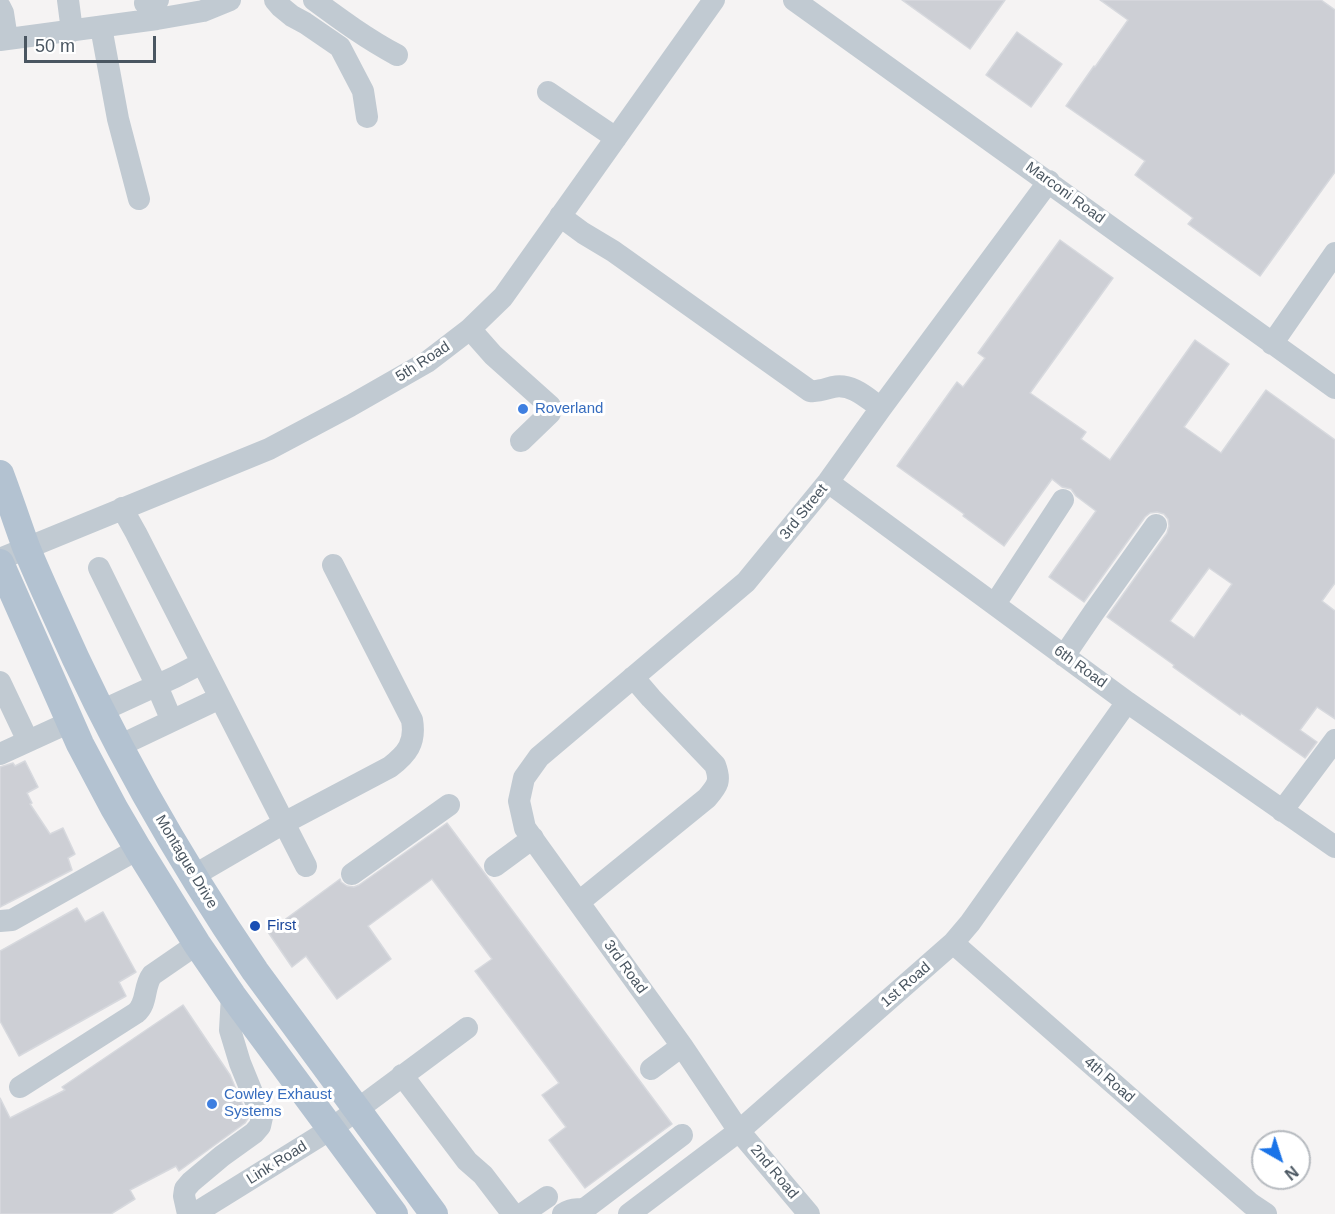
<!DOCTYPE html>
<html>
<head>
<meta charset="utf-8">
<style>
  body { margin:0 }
  #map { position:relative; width:1335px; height:1214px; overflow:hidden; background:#f5f3f3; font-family:Helvetica,sans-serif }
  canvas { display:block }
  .north { position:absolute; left:1251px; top:1130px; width:60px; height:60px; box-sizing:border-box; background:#fff; border:2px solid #b7bbc0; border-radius:50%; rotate:141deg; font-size:16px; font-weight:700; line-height:24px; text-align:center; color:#4a5661 }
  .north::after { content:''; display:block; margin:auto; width:21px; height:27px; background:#1a73e8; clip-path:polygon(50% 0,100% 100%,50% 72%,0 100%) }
  .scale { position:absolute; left:24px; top:36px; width:132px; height:27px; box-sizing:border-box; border:3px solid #4a5661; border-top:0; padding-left:8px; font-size:18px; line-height:21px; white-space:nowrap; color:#4a5661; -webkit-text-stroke:4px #fff; paint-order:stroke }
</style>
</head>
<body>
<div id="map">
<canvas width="1335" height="1214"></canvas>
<div class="north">N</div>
<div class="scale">50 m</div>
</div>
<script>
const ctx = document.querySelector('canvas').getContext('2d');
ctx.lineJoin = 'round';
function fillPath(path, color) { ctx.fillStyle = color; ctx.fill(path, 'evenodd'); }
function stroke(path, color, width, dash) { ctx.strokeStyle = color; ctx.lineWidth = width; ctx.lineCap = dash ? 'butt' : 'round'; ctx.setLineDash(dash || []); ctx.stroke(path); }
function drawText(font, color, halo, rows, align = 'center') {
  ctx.font = font + ' Helvetica,sans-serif'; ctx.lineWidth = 6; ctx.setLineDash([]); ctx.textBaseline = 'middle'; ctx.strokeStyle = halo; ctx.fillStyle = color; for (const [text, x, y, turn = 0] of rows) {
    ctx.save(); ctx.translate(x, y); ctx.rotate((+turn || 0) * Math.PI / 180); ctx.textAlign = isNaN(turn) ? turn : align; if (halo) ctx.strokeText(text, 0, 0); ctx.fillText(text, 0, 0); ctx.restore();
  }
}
const building = new Path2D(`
  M902,0H1005L970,49Z
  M1100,0H1321L1335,10V172L1260,276L1188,224L1193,218L1135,175L1145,161L1066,106L1094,66L1095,67L1128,20Z
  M1017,32L1062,64L1031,107L986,75Z
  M1060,240L1113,278L1030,393L1086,432L1081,439L1110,460L1195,340L1229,364L1184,427L1221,453L1266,390L1335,440V583L1322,601L1335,611V719L1317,707L1300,730L1317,742L1305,758L1241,713L1240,715L1173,667L1174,665L1107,617L1167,533L1169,526L1168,519L1164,514L1157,512L1150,513L1145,517L1084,602L1049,577L1096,511L1076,496L1071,489L1062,487L1052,479L1004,546L963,516L964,514L897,466L957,382L963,387L985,358L978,353ZM1209,568L1232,584L1194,638L1170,621Z
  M25,761L38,787L27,793L32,803L30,804L50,834L63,828L75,854L68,858L72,870L0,907V767L13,763L15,766Z
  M447,823L672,1124L585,1188L549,1140L566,1127L542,1095L559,1083L475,971L492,959L432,879L368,926L391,959L337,999L306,956L292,967L268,932L340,879L341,882L347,886L354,887L359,885Z
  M77,908L85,922L103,912L136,972L119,982L126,996L19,1056L0,1021V951Z
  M183,1005L230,1075L248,1118L245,1123L179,1171L176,1166L130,1190L135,1199L111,1214H0V1098L10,1118L65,1090L62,1087Z`);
fillPath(building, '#cdcfd5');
stroke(building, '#d7d9de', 1.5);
stroke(new Path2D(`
  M68,0L72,31
  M275,0L281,7L292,16L305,23L340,47L363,91L367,117
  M314,0C341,20 367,39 397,55
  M794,0L1335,388
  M145,3L158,0
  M0,7L3,13L7,39
  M101,27L118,119L139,199
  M0,40L157,19L203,11L230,0
  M548,92L616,138
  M560,216L583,233L613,251L810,391C819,392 825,389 833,387C852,383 867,398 881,408
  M470,329L493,355L550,406V413L521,441
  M1272,344L1335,253
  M828,482L1127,702L1335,847
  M122,508L136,533L306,866
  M0,559L269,449L350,406L427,362L470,329L503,297L714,0
  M99,568L157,686L172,721
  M995,604L1063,500
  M1064,656L1094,612L1156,525
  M0,682L28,741
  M101,711L175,677L202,663
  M119,746L220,698
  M0,754L70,722
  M1282,811L1335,740
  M495,866L533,838
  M352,874L449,805
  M193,876L284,823L390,767C407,754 416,743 412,720L333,565
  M579,902L707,798C718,785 721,781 715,765L651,698L633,677
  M0,921L12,920L138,849
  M953,943L1251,1204L1266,1214
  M651,1069L682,1046
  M402,1075L467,1161L483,1175L512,1213L515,1214
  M20,1087L136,1013C148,1003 143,987 152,975L197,944
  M188,1214L184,1196L185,1189L191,1182L222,1156L254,1133L260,1126L262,1117L240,1063L230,1030L232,995
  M194,1214L331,1129L467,1028
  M522,1214L547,1197
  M563,1214C575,1206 578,1212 587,1207L682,1135
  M629,1214L739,1131L953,943L970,923L1127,702
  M809,1214L739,1131L682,1046L525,828L519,801L524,778L539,757L746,582L828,482L881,408L1049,181`), '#c1cad2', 22);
stroke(new Path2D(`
  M0,474C9,498 17,522 26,547C35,569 45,591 55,613C110,738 178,858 255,971L434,1214
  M0,563L80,744L114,808L138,849L197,944L232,995L394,1214`), '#b3c2d1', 28);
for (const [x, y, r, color] of [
  [523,409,6,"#3f7fe0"],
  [255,926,6,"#1a4fb4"],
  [212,1104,6,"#3f7fe0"]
]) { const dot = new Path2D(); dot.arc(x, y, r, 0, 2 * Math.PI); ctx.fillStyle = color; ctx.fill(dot); stroke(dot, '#fff', 2); }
drawText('15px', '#4a5661', '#fff', [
  ["Marconi Road",1065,193,36],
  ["5th Road",423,362,-33],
  ["3rd Street",804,512,-51],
  ["6th Road",1080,667,36],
  ["Montague Drive",186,862,59],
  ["3rd Road",625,967,54],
  ["1st Road",906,985,-41],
  ["4th Road",1109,1080,41],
  ["Link Road",277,1163,-32],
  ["2nd Road",774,1172,50]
]);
drawText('15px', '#366cbe', '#fff', [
  ["Roverland",535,409],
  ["Cowley Exhaust",224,1095],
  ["Systems",224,1112]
], 'left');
drawText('15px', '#164399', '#fff', [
  ["First",267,926]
], 'left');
</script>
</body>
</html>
